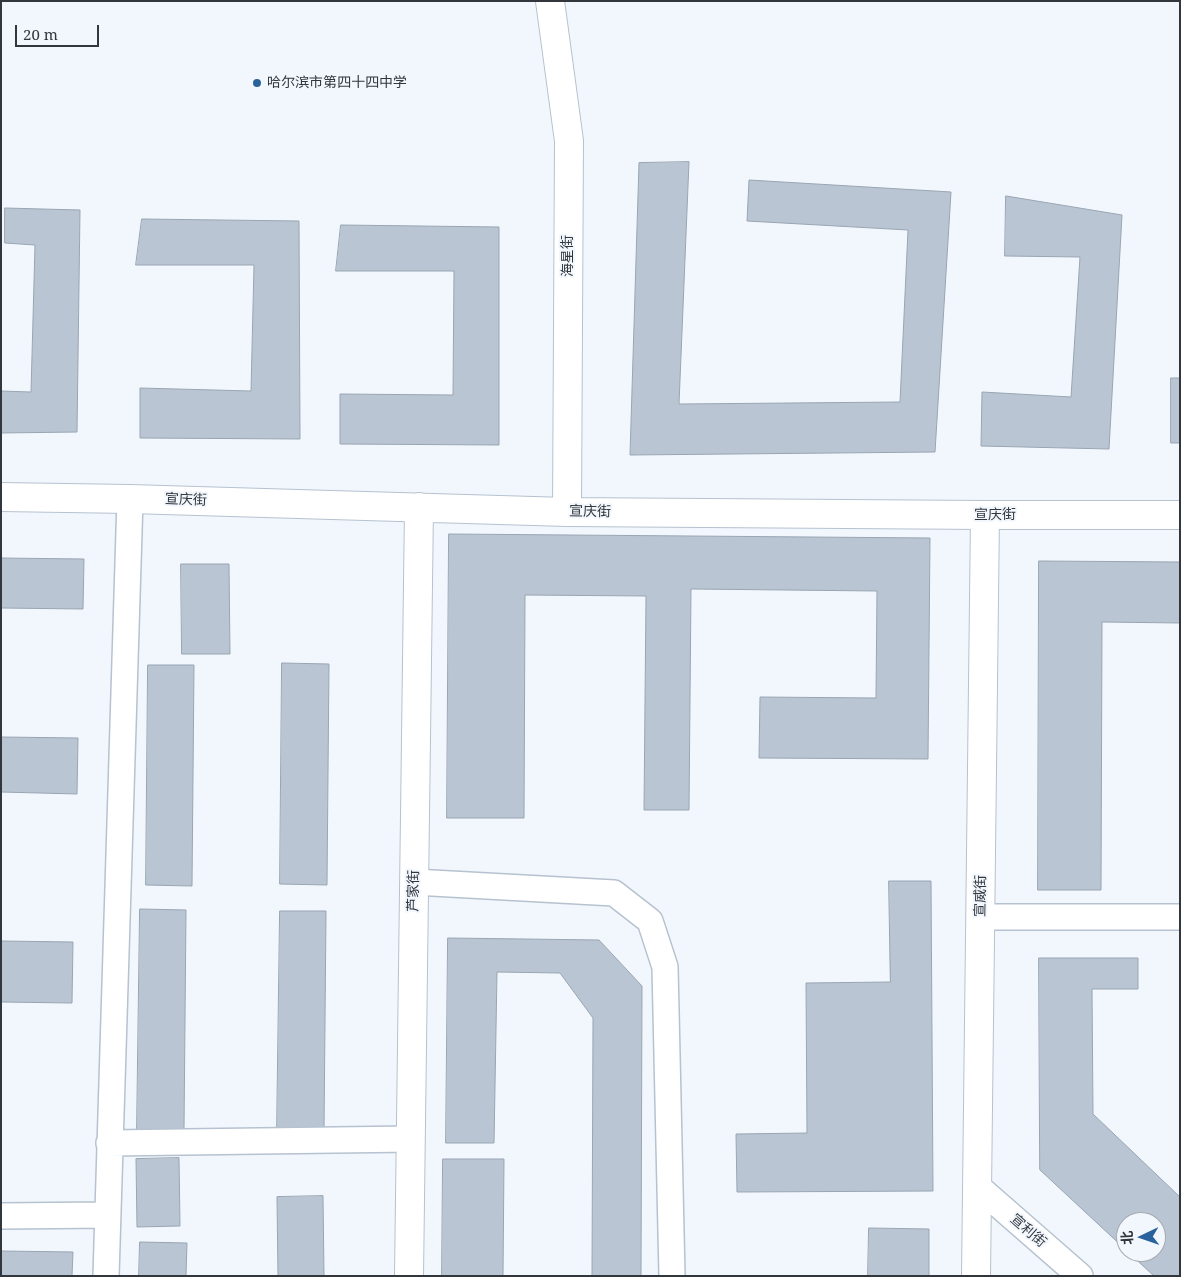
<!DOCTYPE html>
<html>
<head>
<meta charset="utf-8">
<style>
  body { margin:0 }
  #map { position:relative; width:1181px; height:1277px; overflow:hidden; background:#f2f7fd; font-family:"Noto Serif","Noto Sans SC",serif }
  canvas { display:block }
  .frame { position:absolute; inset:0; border:2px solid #32373d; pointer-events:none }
  .north { position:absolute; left:1116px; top:1212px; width:50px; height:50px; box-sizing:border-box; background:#f2f7fd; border:1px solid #a5aab0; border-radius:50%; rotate:267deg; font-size:14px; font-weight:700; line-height:20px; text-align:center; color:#32373d }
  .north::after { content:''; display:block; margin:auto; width:18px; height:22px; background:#2a639b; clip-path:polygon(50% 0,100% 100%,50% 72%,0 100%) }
  .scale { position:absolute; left:15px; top:25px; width:84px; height:22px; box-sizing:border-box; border:2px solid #32373d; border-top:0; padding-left:6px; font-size:15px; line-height:18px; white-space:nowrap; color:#32373d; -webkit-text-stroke:4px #f2f7fd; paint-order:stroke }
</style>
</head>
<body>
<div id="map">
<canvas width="1181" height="1277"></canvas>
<div class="frame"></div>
<div class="north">北</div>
<div class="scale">20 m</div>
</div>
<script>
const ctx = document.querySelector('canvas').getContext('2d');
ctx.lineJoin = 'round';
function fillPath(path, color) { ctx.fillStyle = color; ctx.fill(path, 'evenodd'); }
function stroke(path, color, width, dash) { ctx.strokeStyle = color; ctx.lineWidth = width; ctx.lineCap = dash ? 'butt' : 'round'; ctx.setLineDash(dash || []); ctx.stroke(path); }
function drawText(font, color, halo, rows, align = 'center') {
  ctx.font = font + ' "Noto Serif","Noto Sans SC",serif'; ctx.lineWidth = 4; ctx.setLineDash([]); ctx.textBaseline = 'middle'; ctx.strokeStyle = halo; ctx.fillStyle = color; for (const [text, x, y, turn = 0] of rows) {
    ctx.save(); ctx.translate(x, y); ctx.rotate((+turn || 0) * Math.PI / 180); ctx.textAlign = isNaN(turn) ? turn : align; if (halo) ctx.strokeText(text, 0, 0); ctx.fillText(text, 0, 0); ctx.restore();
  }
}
const building = new Path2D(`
  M689,162L679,404L900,402L908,230L747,221L749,180L951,192L935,452L630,455L639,163Z
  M1006,196L1122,215L1109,449L981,446L982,392L1071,397L1080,257L1005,256Z
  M5,208L80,210L77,432L1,433V391L31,392L35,245L5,243Z
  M142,219L299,221L300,439L140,438V388L251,391L254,265H136Z
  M341,225L499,227V445L340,444V394L453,395L454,271H336Z
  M1171,378H1180V443H1171Z
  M449,534L930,538L928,759L759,758L760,697L876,698L877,591L691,589L689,810H644L646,596L525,595L524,818H447Z
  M1,558L84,559L83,609L1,608Z
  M1039,561L1180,562V623L1102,622L1101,890H1038Z
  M181,564H229L230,654H182Z
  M282,663L329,664L327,885L280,884Z
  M148,665H194L192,886L146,885Z
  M1,737L78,738L77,794L1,792Z
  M889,881H931L933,1191L737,1192L736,1134L807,1133L806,983L890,982Z
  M140,909L186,910L184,1130H137Z
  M280,911H326L324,1132H277Z
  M448,938L599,940L642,986L641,1276H592L593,1018L560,973L497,972L494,1143H446Z
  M1,941L73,942L72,1003L1,1002Z
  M1039,958H1138V989H1092L1093,1114L1180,1197V1276H1154L1128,1252H1156V1222H1126V1250L1040,1170Z
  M179,1158L180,1226L137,1227L136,1159Z
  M443,1159H504L503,1276H442Z
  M323,1196L324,1276H278L277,1197Z
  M869,1228L929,1229V1276H868Z
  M140,1242L187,1243L186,1276H139Z
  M1,1251L73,1252L72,1276H1Z`);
fillPath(building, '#b9c5d3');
stroke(building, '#99a5b2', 1);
const street = new Path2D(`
  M414,882L614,893L650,921L665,967L672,1276
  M980,917H1180
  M109,1143L411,1139
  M977,1186L1080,1276
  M1,1216L107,1215
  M106,1276L130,499`);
const secondary = new Path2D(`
  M550,1L569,141L567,512
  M1,497L130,499L567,512L985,515H1180
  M409,1276L419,507
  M976,1276L985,515`);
stroke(street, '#b6c2cf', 28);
stroke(secondary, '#b6c2cf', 30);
stroke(street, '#fff', 25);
stroke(secondary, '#fff', 28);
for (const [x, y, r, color] of [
  [257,83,5,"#2a639b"]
]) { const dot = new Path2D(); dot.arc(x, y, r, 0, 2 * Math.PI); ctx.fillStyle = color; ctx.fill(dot); stroke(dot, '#f2f7fd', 2); }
drawText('14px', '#32373d', '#f2f7fd', [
  ["哈尔滨市第四十四中学",267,83]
], 'left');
drawText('14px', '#32373d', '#f2f7fd', [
  ["海星街",568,256,-90],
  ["宣庆街",186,500,2],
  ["宣庆街",590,512,1],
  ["宣庆街",995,515],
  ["芦家街",414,891,-89],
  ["宣威街",981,896,-89],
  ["宣利街",1028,1231,41]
]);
</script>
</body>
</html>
